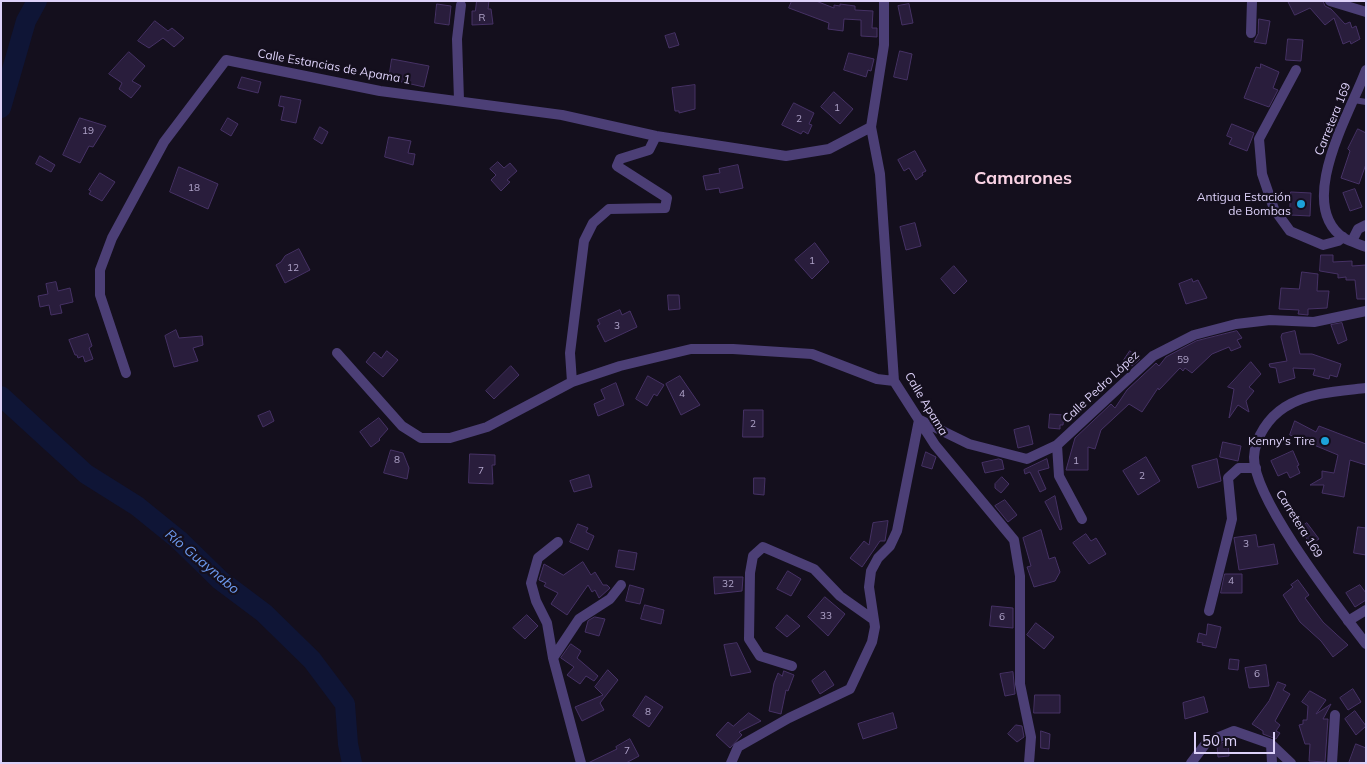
<!DOCTYPE html>
<html>
<head>
<meta charset="utf-8">
<style>
  body { margin:0 }
  #map { position:relative; width:1367px; height:764px; overflow:hidden; background:#140f1d; font-family:Mulish,sans-serif }
  canvas { display:block }
  .frame { position:absolute; inset:0; border:2px solid #ddd1f9; pointer-events:none }
  .scale { position:absolute; left:1194px; top:732px; width:81px; height:22px; box-sizing:border-box; border:2px solid #ddd1f9; border-top:0; padding-left:6px; font-size:15px; line-height:18px; white-space:nowrap; color:#ddd1f9; -webkit-text-stroke:4px #140f1d; paint-order:stroke }
</style>
</head>
<body>
<div id="map">
<canvas width="1367" height="764"></canvas>
<div class="frame"></div>
<div class="scale">50 m</div>
</div>
<script>
const ctx = document.querySelector('canvas').getContext('2d');
ctx.lineJoin = 'round';
function stroke(path, color, width, dash) { ctx.strokeStyle = color; ctx.lineWidth = width; ctx.lineCap = dash ? 'butt' : 'round'; ctx.setLineDash(dash || []); ctx.stroke(path); }
function fillPath(path, color) { ctx.fillStyle = color; ctx.fill(path, 'evenodd'); }
function drawText(font, color, halo, rows, align = 'center') {
  ctx.font = font + ' Mulish,sans-serif'; ctx.lineWidth = 4.5; ctx.setLineDash([]); ctx.textBaseline = 'middle'; ctx.strokeStyle = halo; ctx.fillStyle = color; for (const [text, x, y, turn = 0] of rows) {
    ctx.save(); ctx.translate(x, y); ctx.rotate((+turn || 0) * Math.PI / 180); ctx.textAlign = isNaN(turn) ? turn : align; if (halo) ctx.strokeText(text, 0, 0); ctx.fillText(text, 0, 0); ctx.restore();
  }
}
stroke(new Path2D(`
  M1,108L26,21L37,1
  M1,396L86,474L137,506L179,540L220,580L264,613L312,660L345,704L348,744L352,763`), '#0f1536', 20);
const building = new Path2D(`
  M477,1H489L488,9H491L493,24L472,25V11H475Z
  M792,1H816L834,8V5L840,6V4L855,6V10L873,11L872,28H877V37L861,36V20L844,19L843,31L828,29L829,23L789,8Z
  M1288,1H1323L1325,6L1331,9L1345,24L1350,22L1352,28L1356,26L1360,39L1351,44L1350,41L1343,44L1334,18L1325,25L1310,8L1295,15Z
  M437,4L451,6L449,25L435,23Z
  M909,4L913,23L902,25L898,6Z
  M1259,19L1270,21L1266,44L1254,42L1258,34Z
  M155,21L168,31L172,28L184,38L174,47L163,38L149,48L138,41Z
  M675,33L679,45L669,48L665,36Z
  M1288,39L1303,40L1301,61L1286,60Z
  M900,51L912,54L907,80L894,77Z
  M129,52L145,66L132,81L141,86L131,98L119,89L122,83L109,74Z
  M849,53L874,59L871,71L868,70L866,77L844,70Z
  M392,59L429,66L424,87L389,79Z
  M1261,64L1279,72L1273,88L1278,90L1269,107L1244,98L1256,67L1260,68Z
  M242,77L261,82L258,93L238,88Z
  M695,85V109L679,113V111H675L672,88Z
  M834,92L853,109L840,124L821,107Z
  M281,96L301,100L296,123L281,120L284,107L279,106Z
  M794,103L814,113L809,124L812,125L808,134L803,131L801,134L782,125Z
  M80,118L106,126L93,147L89,146L80,163L63,155Z
  M228,118L238,124L231,136L221,130Z
  M1232,124L1254,133L1247,151L1229,144L1232,138L1227,136Z
  M320,127L328,132L322,144L314,139Z
  M1358,129L1366,133V164L1359,184L1341,178L1350,151L1348,149Z
  M389,137L411,141L408,153L415,154L413,165L385,157Z
  M915,151L926,171L922,173L923,175L916,180L909,168L904,171L898,160Z
  M40,156L55,165L51,172L36,164Z
  M498,162L504,168L510,163L517,171L507,180L510,182L501,191L491,180L496,175L490,169Z
  M738,165L743,188L720,193L719,188L706,190L703,176L720,173L719,169Z
  M179,167L218,184L208,209L170,192Z
  M100,173L115,182L102,201L89,194L91,191L89,190Z
  M1355,189L1362,207L1350,211L1343,193Z
  M1291,192L1311,193L1310,216L1290,215Z
  M915,223L921,246L906,250L900,227Z
  M815,243L829,262L812,279L795,260Z
  M299,249L310,270L285,283L276,265L281,262L285,256Z
  M1321,255H1333V262L1352,261V266L1366,265V299H1357L1355,280H1346V277L1338,278V274L1320,271Z
  M954,266L967,281L954,294L941,279Z
  M1302,272L1318,274L1317,291H1329L1327,308L1308,309V315L1298,314L1299,310L1279,309L1281,288L1299,289Z
  M1192,279L1193,282L1198,280L1207,298L1186,304L1179,284Z
  M56,282L58,291L70,288L73,302L60,305L62,313L51,315L49,305L40,307L38,296L48,294L46,284Z
  M668,295H679L680,309L669,310Z
  M620,310L622,315L630,311L637,327L605,342L597,326L600,324L598,320Z
  M1342,323L1347,340L1338,344L1331,325Z
  M176,330L179,338L202,336L203,345L193,348L198,361L174,367L165,336Z
  M1237,331L1242,338L1237,340L1241,347L1231,351L1229,347L1212,354L1192,373L1185,368L1183,371L1180,368L1159,390L1158,388L1142,412L1129,404L1101,430L1095,449L1088,447V470H1066L1075,438L1111,404L1115,408L1127,390L1156,363L1159,366L1166,357L1196,341Z
  M1295,331L1300,354H1312L1341,364L1337,377L1330,375L1329,379L1313,375L1315,369L1293,368L1295,378L1279,383L1276,368L1270,367L1269,364L1287,361L1281,337L1282,334Z
  M88,334L92,346L89,348L93,359L85,362L83,356L78,358L77,355H75L69,340Z
  M387,351L398,360L383,377L366,362L374,352L381,358Z
  M1130,351L1140,359L1132,366L1124,360Z
  M1251,362L1261,374L1249,387L1254,391L1246,401L1249,412L1238,405L1229,418L1234,389L1228,387Z
  M511,366L519,375L494,399L486,391Z
  M648,376L664,385L657,396L654,394L647,406L636,399Z
  M680,376L700,405L681,415L666,384Z
  M616,383L624,405L598,416L594,404L605,399L601,390Z
  M744,410H763V437H743Z
  M270,411L274,421L263,427L258,416Z
  M1050,414L1064,415L1063,425H1060V429L1049,428Z
  M379,418L388,429L379,439L380,440L371,447L360,432Z
  M1295,421L1316,432L1319,426L1366,444V465L1350,460L1344,497L1322,493L1324,485H1310L1322,478V471L1334,473L1338,455L1290,435Z
  M1029,426L1033,444L1018,448L1014,430Z
  M1223,442L1241,446L1238,461L1220,457Z
  M391,450L403,453L409,468L407,479L384,473Z
  M1293,451L1299,465L1297,466L1300,473L1290,478L1287,472L1278,476L1271,461Z
  M926,452L936,457L932,469L922,466Z
  M470,454L495,455V465H492L493,484L469,483Z
  M1146,457L1160,481L1138,495L1123,471Z
  M999,459L1002,460L1004,469L985,473L982,463Z
  M1047,459L1049,468L1038,471L1046,489L1040,492L1030,472L1025,474L1024,470Z
  M1217,459L1221,481L1198,488L1192,466Z
  M589,475L592,487L574,492L570,481Z
  M1002,477L1009,484L1001,493L995,488V484Z
  M754,478H765L764,495L754,494Z
  M1055,496L1062,529L1060,530L1045,502Z
  M1005,500L1017,515L1008,522L995,506Z
  M888,521L885,541H880L862,567L850,558L864,541L869,545L873,523Z
  M1307,523L1319,539L1311,544L1299,529Z
  M578,524L588,528L586,532L594,536L588,550L570,542Z
  M1358,527L1366,528V555L1354,553Z
  M1041,530L1049,559L1055,557L1060,572L1055,581L1034,587L1027,567L1031,566L1023,538Z
  M1086,534L1091,541L1096,538L1106,554L1089,564L1073,543Z
  M1256,535L1258,547L1274,544L1278,564L1239,570L1234,538Z
  M619,550L637,553L634,570L616,567Z
  M583,562L591,575L595,572L603,585H607L610,588L599,598L595,590L592,592L588,585L567,615L551,604L558,593L544,586L546,583L539,580L543,567L544,564L563,575Z
  M788,571L801,579L791,596L777,589Z
  M1225,574H1242V593H1221Z
  M714,577H743L742,591L715,594Z
  M1298,580L1309,595L1305,598L1323,622L1348,645L1333,657L1321,641L1300,622L1283,595L1293,587L1291,585Z
  M630,585L644,589L640,604L626,601Z
  M1360,585L1366,593V600L1355,607L1346,593Z
  M825,597L845,614L828,636L808,617Z
  M645,605L664,610L661,624L641,619Z
  M992,606L1013,608V628L990,626Z
  M527,615L538,626L525,639L513,628Z
  M787,615L800,626L787,637L776,628Z
  M595,617L605,619L599,636L585,632L588,621Z
  M1036,623L1054,637L1044,649L1027,635Z
  M1208,624L1221,627L1216,648L1202,645L1203,643L1197,642L1199,633L1206,635Z
  M737,643L751,672L731,676L724,645Z
  M571,644L581,651L577,658L598,676L594,681L586,676L580,684L567,675L574,667L561,658Z
  M1230,659L1239,660L1238,670L1229,669Z
  M1266,665L1269,686L1249,688L1245,668Z
  M608,670L618,680L600,703L604,710L582,721L575,707L603,695L595,687Z
  M784,671L794,675L788,691L786,690L781,714L769,711L774,683L778,673L782,676Z
  M825,671L834,685L820,694L812,681Z
  M1013,672L1015,694L1005,696L1000,674Z
  M1278,682L1286,685L1283,690L1290,694L1275,721L1280,725L1276,731L1280,733L1276,739L1263,734V731L1252,724L1269,701Z
  M1353,689L1361,702L1348,710L1340,698Z
  M1310,691L1326,700L1316,714L1331,704L1323,719H1328L1325,762L1309,761L1310,744H1305L1299,725L1303,724V720H1307L1308,706L1302,702Z
  M1035,695H1060V713H1034Z
  M646,696L663,707L649,727L633,716Z
  M1204,697L1208,712L1185,719L1183,703Z
  M1355,711L1366,726L1356,735L1345,719Z
  M749,713L761,721L739,732L742,735L730,748L716,735L728,722L733,726Z
  M893,713L897,728L863,739L858,724Z
  M1016,725L1022,726L1024,737L1017,742L1008,734Z
  M1041,731L1050,734L1049,749L1041,748Z
  M630,739L639,756L626,763H588L617,749L616,747Z
  M1228,741L1229,756L1218,757L1217,745Z
  M1356,744L1366,748V763H1349Z`);
fillPath(building, '#291d3c');
stroke(building, '#463265', 1);
stroke(new Path2D(`
  M1354,100L1366,102`), '#4c3f76', 6);
stroke(new Path2D(`
  M884,1V45L871,127L880,174L894,381L935,445L1014,540L1020,576V684L1031,737L1029,763
  M1330,1L1366,12
  M1251,33L1252,1
  M1296,70L1259,139L1262,174L1274,209L1290,231L1323,245L1338,241L1343,237
  M459,100L457,39L461,5
  M1352,241L1358,229L1366,225
  M337,353L402,426L421,438H450L487,427L572,382L620,366L691,349H733L812,354L877,379L894,381
  M126,373L100,295V270L112,238L164,142L226,60L380,91L562,115L656,136L786,156L829,149L871,127
  M572,382L570,353L584,241L593,223L609,209L665,208L667,198L617,166L620,159L649,150L656,136
  M920,420L969,444L1027,459L1057,445L1153,356L1194,335L1236,324L1270,320L1314,322L1366,311
  M1057,445L1059,476L1082,519
  M558,542L538,558L531,583L536,601L547,623L553,658L581,763
  M1209,611L1232,519L1228,478L1239,468H1256
  M1348,621L1366,610
  M553,658L579,619L610,599L621,585
  M792,666L760,656L749,639L750,573L753,556L763,547L814,569L840,596L874,620
  M1271,744L1272,763
  M731,763L738,747L789,718L850,689L872,642L875,627L869,587L871,571L878,558L890,546L897,531L919,420
  M1191,763L1207,742L1234,731L1271,744L1291,763
  M1332,763L1335,715`), '#4c3f76', 10);
stroke(new Path2D(`
  M1366,70C1351,111 1294,205 1344,238C1351,242 1359,244 1366,247
  M1366,388C1339,391 1309,392 1285,407C1269,417 1255,437 1254,457C1253,499 1338,607 1366,644`), '#4c3f76', 10);
for (const [x, y, r, color] of [
  [1301,204,5,"#1ca2da"],
  [1325,441,5,"#1ca2da"]
]) { const dot = new Path2D(); dot.arc(x, y, r, 0, 2 * Math.PI); ctx.fillStyle = color; ctx.fill(dot); stroke(dot, '#140f1d', 2); }
drawText('10px', '#b0a4ca', null, [
  ["R",482,18],
  ["1",837,108],
  ["2",799,119],
  ["19",88,131],
  ["18",194,188],
  ["1",812,261],
  ["12",293,268],
  ["3",617,326],
  ["59",1183,360],
  ["4",682,394],
  ["2",753,424],
  ["8",397,460],
  ["1",1076,461],
  ["7",481,471],
  ["2",1142,476],
  ["3",1246,544],
  ["4",1231,581],
  ["32",728,584],
  ["33",826,616],
  ["6",1002,617],
  ["6",1257,674],
  ["8",648,712],
  ["7",627,751]
]);
drawText('12px', '#ddd1f9', '#140f1d', [
  ["Calle Estancias de Apama 1",334,67,10],
  ["Carretera 169",1333,119,-68],
  ["Calle Pedro López",1101,387,-43],
  ["Calle Apama",926,404,59],
  ["Carretera 169",1299,524,58]
]);
drawText('12px', '#ddd1f9', '#140f1d', [
  ["Antigua Estación",1291,197],
  ["de Bombas",1291,211],
  ["Kenny's Tire",1315,441]
], 'right');
drawText('italic 14px', '#6c98ec', '#140f1d', [
  ["Río Guaynabo",202,562,40]
]);
drawText('bold 18px', '#f9d2e4', '#140f1d', [
  ["Camarones",1023,179]
]);
</script>
</body>
</html>
